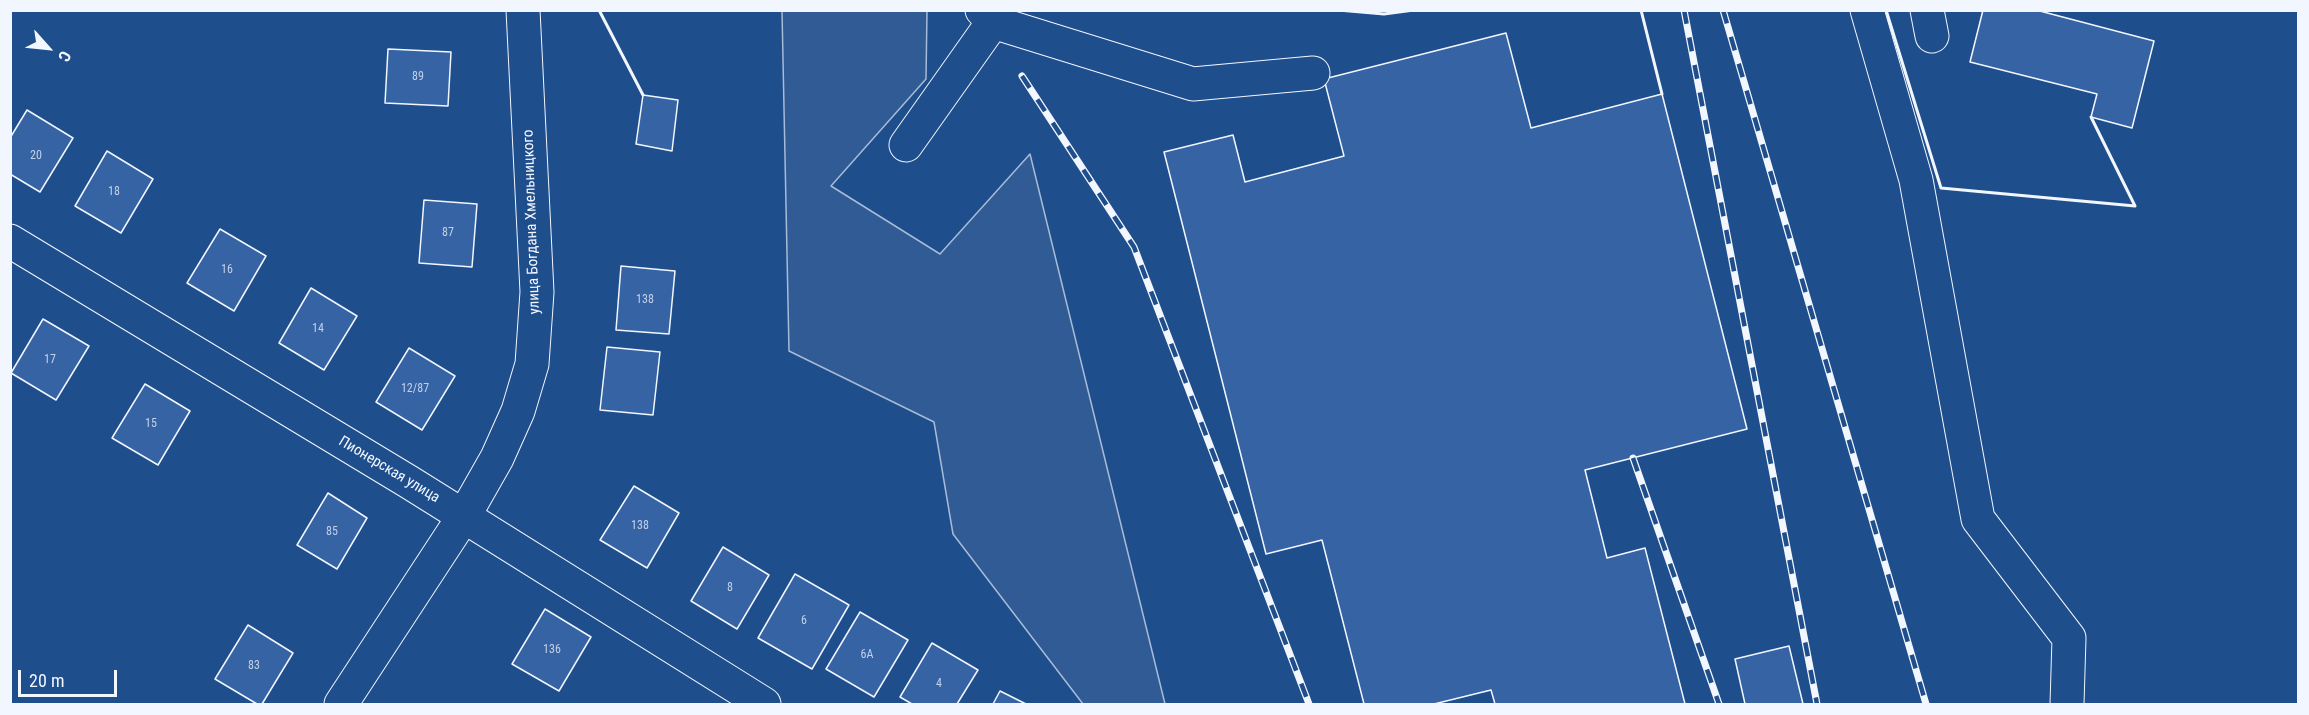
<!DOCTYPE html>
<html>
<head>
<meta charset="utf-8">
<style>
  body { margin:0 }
  #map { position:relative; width:2309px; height:715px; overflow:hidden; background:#1f4e8c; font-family:"Roboto Condensed",sans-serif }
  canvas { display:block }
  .frame { position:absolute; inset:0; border:12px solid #f2f6ff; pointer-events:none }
  .north { position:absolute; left:18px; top:18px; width:60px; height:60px; -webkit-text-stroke:4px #1f4e8c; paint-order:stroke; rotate:117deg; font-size:16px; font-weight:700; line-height:24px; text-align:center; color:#f2f6ff }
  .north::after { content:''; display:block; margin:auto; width:21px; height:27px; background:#f2f6ff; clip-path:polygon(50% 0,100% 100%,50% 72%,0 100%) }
  .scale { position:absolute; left:18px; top:670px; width:99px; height:27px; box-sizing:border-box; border:3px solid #f2f6ff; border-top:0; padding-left:8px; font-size:18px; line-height:21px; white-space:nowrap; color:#f2f6ff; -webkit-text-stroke:4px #1f4e8c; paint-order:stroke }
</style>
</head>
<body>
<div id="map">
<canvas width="2309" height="715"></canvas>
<div class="frame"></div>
<div class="north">С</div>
<div class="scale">20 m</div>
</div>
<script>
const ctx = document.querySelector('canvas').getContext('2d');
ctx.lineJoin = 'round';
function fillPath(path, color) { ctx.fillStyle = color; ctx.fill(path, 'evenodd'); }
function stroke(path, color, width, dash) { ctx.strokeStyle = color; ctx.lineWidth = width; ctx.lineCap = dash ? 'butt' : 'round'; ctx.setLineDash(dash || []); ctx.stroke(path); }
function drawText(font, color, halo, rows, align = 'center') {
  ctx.font = font + ' "Roboto Condensed",sans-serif'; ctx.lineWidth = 4.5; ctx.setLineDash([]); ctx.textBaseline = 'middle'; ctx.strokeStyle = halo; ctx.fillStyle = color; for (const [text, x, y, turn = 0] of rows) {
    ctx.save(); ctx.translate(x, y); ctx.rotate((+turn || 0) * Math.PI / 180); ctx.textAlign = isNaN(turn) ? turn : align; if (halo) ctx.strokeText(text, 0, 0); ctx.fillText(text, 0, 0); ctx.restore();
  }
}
const built = new Path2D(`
  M782,11H927L926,79L831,186L940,254L1030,154L1165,704H1083L953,534L934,422L789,351Z`);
fillPath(built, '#305b95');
stroke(built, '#a8bbd7', 1.5);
const building = new Path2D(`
  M1983,10H2036L2154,41L2132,128L2091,117L2097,94L1970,62Z
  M1506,33L1531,128L1662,94L1747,429L1585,470L1607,558L1645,548L1685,704H1495L1491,690L1434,704H1364L1322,540L1266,554L1164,152L1233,135L1245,182L1344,156L1324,79Z
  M388,49L451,52L448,106L385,103Z
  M643,95L678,100L672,151L636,144Z
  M27,110L73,138L40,192L10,174V138Z
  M107,151L153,179L121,233L75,206Z
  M424,200L477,204L472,267L419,263Z
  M220,229L266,256L234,311L187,283Z
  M621,266L675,271L669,334L616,330Z
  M311,288L357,316L324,370L279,343Z
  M43,319L89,346L56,400L11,373Z
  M607,347L660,352L653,415L600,410Z
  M409,348L455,376L422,430L376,402Z
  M145,384L190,411L158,465L112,438Z
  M634,486L679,513L647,568L600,540Z
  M328,493L367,518L337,569L297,545Z
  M723,547L769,575L737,629L691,601Z
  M795,574L849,605L812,669L758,638Z
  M545,609L591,637L559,691L512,664Z
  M860,612L908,640L874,697L826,669Z
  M248,625L293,653L262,704H257L215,679Z
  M932,643L978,670L957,704H912L900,697Z
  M1789,646L1803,704H1745L1735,659Z
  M1000,691L1026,704H993Z`);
fillPath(building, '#3563a3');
stroke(building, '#f2f6ff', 1.5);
const minor = new Path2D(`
  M982,10L993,22L1193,84L1313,73
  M1867,10L1916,180L1978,519L2069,638L2067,704
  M1927,10L1932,36
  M906,145L993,22
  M10,241L409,482L764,704`);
const major = new Path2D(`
  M341,704L464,516L497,458L518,411L532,364L537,292L523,10`);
stroke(minor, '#f2f6ff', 35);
stroke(major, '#f2f6ff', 35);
stroke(minor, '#1f4e8c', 33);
stroke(major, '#1f4e8c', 33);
const rail = new Path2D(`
  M1684,10L1817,704
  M1723,10L1926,704
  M1022,76L1134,247L1309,704
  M1633,458L1719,704`);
stroke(rail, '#f2f6ff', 7);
stroke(rail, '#1f4e8c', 4.5, [14]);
stroke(new Path2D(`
  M599,10L643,95
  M1338,10L1384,14L1414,10
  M1641,10L1662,94
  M1886,10L1941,188L2135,206L2091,117`), '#f2f6ff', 3);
drawText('12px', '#c3d1e8', null, [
  ["89",418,77],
  ["20",36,156],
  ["18",114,192],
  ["87",448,233],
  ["16",227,270],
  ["138",645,300],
  ["14",318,329],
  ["17",50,360],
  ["12/87",415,389],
  ["15",151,424],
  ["138",640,526],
  ["85",332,532],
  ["8",730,588],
  ["6",804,621],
  ["136",552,650],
  ["6А",867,655],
  ["83",254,666],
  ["4",939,684]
]);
drawText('15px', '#f2f6ff', '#1f4e8c', [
  ["улица Богдана Хмельницкого",532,222,-92],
  ["Пионерская улица",389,470,31]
]);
</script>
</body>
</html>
